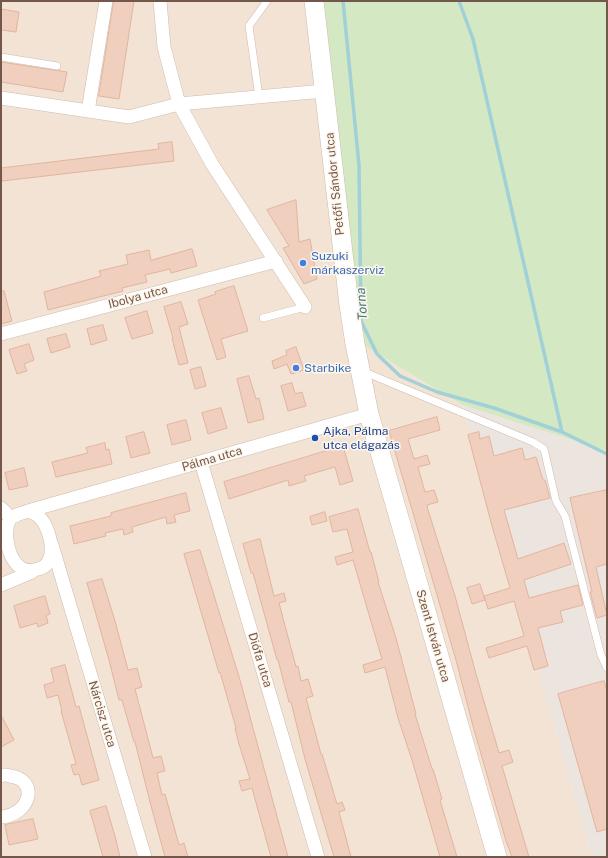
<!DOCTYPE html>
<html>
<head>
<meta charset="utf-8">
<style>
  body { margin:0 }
  #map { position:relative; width:608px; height:858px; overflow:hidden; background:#fbf2e5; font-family:"Public Sans",sans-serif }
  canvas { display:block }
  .frame { position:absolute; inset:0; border:2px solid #73574b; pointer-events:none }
</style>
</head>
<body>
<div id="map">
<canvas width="608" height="858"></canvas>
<div class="frame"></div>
</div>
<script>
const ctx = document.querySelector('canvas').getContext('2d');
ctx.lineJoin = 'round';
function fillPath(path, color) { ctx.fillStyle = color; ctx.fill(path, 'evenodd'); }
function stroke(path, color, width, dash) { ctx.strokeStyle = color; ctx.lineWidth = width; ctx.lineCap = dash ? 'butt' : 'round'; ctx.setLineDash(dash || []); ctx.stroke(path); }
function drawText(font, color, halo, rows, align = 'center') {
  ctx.font = font + ' "Public Sans",sans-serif'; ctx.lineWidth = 3; ctx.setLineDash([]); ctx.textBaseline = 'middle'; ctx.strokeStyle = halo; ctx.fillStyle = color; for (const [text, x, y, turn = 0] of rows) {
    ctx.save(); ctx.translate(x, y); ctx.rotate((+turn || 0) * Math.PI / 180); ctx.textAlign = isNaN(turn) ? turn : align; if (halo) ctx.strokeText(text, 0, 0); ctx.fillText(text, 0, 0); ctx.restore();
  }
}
fillPath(new Path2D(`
  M1,1H315L355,340L462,405L592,857H1Z`), '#f3e3d4');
fillPath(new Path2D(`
  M462,405L607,451V857H592Z`), '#ebe4df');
fillPath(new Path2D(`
  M315,1H607V451L462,405L355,340Z`), '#d5e8c4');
stroke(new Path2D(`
  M343,1L359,165L361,321L377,354L400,376L437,392L494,408L562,432L607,454
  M459,1L473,39L562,432`), '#a1d0d6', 3.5);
const building = new Path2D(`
  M114,1H134L119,99L99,96Z
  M1,9L19,12L16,32L1,30Z
  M1,62L67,72L63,92L1,82Z
  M172,142L174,161L2,181L1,168L159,149L158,144Z
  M296,200L299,242L310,239L317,279L304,284L283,248L289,246L267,210Z
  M192,249L197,266L171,273L170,269L145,275L147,282L122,288L123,291L48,310L44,292L101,276L99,271L128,264L126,255L149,250L151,260Z
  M234,286L248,331L221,339L226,357L217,360L198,300L216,294L215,292Z
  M4,291L12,321L1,324V292Z
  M181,302L188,324L179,327L188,363L179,365L172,338H173L164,307Z
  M147,311L153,333L132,339L125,318Z
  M103,325L107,340L91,345L87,329Z
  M66,334L70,347L51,353L47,339Z
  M29,344L34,360L24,364L27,371L17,374L9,350Z
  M296,347L304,370L291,374L287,364L274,369L272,361L287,355L286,351Z
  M201,367L206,386L195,389L190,370Z
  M249,376L256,399L259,398L264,419L248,423L237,379Z
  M292,383L295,394L302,392L306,406L288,411L281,386Z
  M221,408L227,428L208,434L202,413Z
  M437,417L440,430L408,439L414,459L427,455L430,464L418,467L425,492L434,490L438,502L427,505L428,510L455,596L476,674L499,753L509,750L513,762L502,766L529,857H512L506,841L473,726L456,660L389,431Z
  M186,420L191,440L172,445L167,425Z
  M144,432L150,453L131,458L126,437Z
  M479,432L480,439L489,436L494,456L522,448L525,460L536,457L543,480H545L550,498L504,510L518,559L564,543L571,564L524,580L529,598L578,585L583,605L560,611L563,622L538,628L548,666L534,670L527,646L489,658L486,648L524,636L514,601L488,609L484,596L510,588L492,526L468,435Z
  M105,443L106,450L109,449L112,464L56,477L52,462L88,453L86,448Z
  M343,446L353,481L340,485L335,467L304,476L306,481L289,486L288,480L229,499L224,482Z
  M24,468L28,486L9,490L5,473Z
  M607,490V564L596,567L607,615L597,618L590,592H592L570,498Z
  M186,493L190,511L174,515L176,522L167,524L166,517L132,527L133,532L124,535L123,529L105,533L106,536L74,544L70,526L111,516V513Z
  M358,509L370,552H371L379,582H378L396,638L416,714H415L432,769H433L442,799L440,800L457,857H440L412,760L398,718L385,667L365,673L363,665L382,659L353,560L337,565L335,557L353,552L347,529L333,532L329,517Z
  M325,512L327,521L312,525L310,517Z
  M260,539L274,596L284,593L286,601L279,603L296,667L298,666L301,681L308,679L313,696L306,698L321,754H322L337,804L342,802L345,810L339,812L351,857H334L305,759L291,702H289L278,660H277L253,573H251L243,544Z
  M200,550L240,680L288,857H271L252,788L242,791L239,781L250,779L239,744L235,728H236L220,672L219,673L184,554Z
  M102,579L115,621L128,670L137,668L142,687L135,689L140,708L153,758L161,756L165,771L157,773L162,795L165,794L179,845L184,843L188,857H165L150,802L135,742H134L122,700H119L109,660L87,583Z
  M480,584L485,600L472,604L467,588Z
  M45,596L50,614L46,615L48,623L38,627L37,623L20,628L14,606Z
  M65,665L76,707L79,706L99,780L82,785L79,774L74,775L71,765L76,764L61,711H62L58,695L47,698L44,685L54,682L51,669Z
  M604,681L607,691V829L597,832L558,694Z
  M1,715L14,740L1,747Z
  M106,806L115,836L120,857H103L90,811Z
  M33,819L38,839L9,845L5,825Z`);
fillPath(building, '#f0cfbe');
stroke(building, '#e2b59f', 1);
const service = new Path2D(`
  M1,57L57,66
  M259,97L249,26L267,1
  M263,318L305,307
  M362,371L533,442L544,449L556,501L565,516L601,655L607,668`);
const minor = new Path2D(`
  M160,1L164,47L179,104L212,164L305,307
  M1,98L129,117L179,104L324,91
  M88,111L106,1
  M1,334L276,261
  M201,462L318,857
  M1,508L11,518
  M28,511L369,414
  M28,511C31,512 34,513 37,515C48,523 56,550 48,562C46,566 42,568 38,569C10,580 0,531 11,518C16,514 23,513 28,511Z
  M52,545L145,857
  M1,585L32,572
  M1,776C4,774 7,775 10,776C40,780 30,815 1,817`);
const secondary = new Path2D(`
  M314,1L349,305L355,344L369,414L497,857`);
stroke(service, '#cfbbaf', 8);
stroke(minor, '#cfbbaf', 14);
stroke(secondary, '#d1bbac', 20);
stroke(service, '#fff', 7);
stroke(minor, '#fff', 13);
stroke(secondary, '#fff', 19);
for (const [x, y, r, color] of [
  [303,263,4,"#3f7fe0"],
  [296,368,4,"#3f7fe0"],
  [315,438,4,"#1a4fb4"]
]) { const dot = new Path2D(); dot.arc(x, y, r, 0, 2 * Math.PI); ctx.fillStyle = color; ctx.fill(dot); stroke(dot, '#fef6eb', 1.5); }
drawText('12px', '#73574b', '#fef6eb', [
  ["Petőfi Sándor utca",335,184,-96],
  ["Ibolya utca",138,297,-15],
  ["Pálma utca",212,459,-16],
  ["Szent István utca",433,636,74],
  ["Diófa utca",260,660,73],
  ["Nárcisz utca",102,714,73]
]);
drawText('12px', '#366cbe', '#fef6eb', [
  ["Suzuki",311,256],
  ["márkaszerviz",311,270],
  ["Starbike",304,368]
], 'left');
drawText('12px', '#164399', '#fef6eb', [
  ["Ajka, Pálma",323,431],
  ["utca elágazás",323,445]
], 'left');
drawText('italic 13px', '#43787f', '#fef6eb', [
  ["Torna",362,304,-94]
]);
</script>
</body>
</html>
